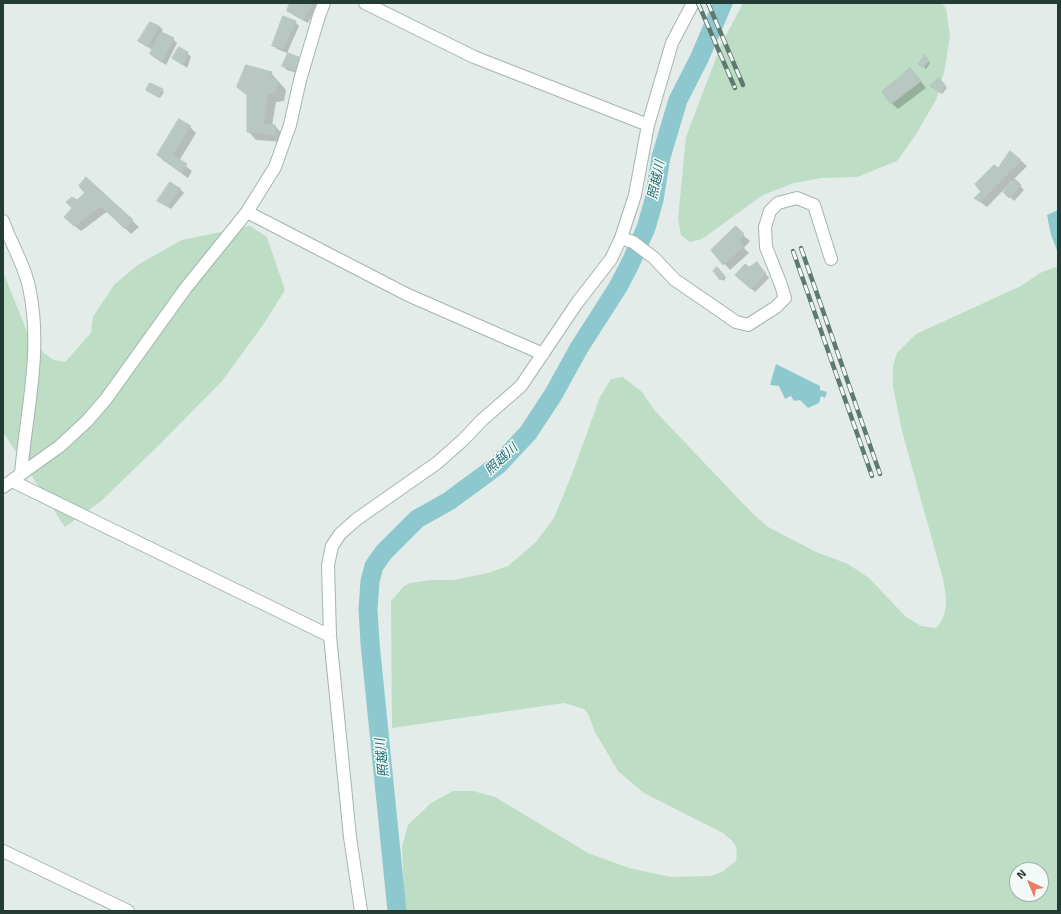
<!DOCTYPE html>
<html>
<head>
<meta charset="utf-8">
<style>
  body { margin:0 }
  #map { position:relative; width:1061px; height:914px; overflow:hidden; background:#e3ece8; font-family:"Exo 2",sans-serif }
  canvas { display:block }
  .frame { position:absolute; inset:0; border:4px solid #233d35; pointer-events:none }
  .north { position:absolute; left:1009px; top:862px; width:40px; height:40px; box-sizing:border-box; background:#f3f9f6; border:1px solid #a0aea9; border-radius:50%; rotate:316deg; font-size:11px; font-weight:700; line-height:16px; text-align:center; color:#233d35 }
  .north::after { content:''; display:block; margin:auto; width:14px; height:18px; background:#ed7c60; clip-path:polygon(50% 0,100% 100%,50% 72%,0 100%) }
</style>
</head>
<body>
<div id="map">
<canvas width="1061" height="914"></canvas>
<div class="frame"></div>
<div class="north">N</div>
</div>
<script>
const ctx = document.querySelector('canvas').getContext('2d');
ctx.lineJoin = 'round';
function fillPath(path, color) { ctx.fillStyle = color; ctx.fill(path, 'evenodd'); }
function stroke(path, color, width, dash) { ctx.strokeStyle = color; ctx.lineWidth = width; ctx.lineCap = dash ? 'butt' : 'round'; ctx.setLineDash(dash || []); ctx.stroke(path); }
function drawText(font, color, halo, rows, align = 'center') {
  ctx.font = font + ' "Exo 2","Noto Sans JP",sans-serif'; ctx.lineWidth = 3; ctx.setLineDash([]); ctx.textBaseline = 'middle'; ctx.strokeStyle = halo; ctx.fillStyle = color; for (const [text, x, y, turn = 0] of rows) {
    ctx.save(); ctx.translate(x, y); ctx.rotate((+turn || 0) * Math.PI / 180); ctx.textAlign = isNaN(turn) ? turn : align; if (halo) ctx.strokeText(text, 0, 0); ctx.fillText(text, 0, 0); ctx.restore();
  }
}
fillPath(new Path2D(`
  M743,3H942L946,9L950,35L945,68L936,100L915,136L897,161L857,177L821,178L794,183L763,195L702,239L690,242L681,235L678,219L686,137L721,45Z
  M250,226L267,237L285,290L263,325L222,381L159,445L100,502L65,527L3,432V272L30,339L45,354L54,360L65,362L91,333L93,317L114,285L139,264L182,240Z
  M1056,267H1058V911H405L402,847L408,825L431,803L453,791H473L495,797L588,853L629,868L671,877L711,876L722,872L736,861C739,846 734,842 723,833L644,793L618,771L595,732L588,714L584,709L564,703L392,728L391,601L404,586L410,583L432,580H454L488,573L508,566L536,542L554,518L574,469L600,397L611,379L623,377L642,392L655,411L752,513L768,527L816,552L848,564L869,578L906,617L921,626L936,628C950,614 946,595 943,579L902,431L893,387V366L897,353L916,334L1021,286L1040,273ZM1017,870H1041V894H1017Z`), '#bdddc4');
fillPath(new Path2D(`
  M1058,210V253L1051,235L1047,215Z
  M776,364L820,386V390L827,392L825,398L821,396L819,403L808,408L800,400L794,401L791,396L785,399L779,386L770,385Z`), '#8dc8cf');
fillPath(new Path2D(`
  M291,3H315L318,5L308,23L293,15L289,11Z
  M295,22L299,26L287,53L277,49L273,45Z
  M159,26L163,30L161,33L173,39L177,43L166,65L155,58L151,54L153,51L140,40Z
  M187,53L191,57L187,68L173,57Z
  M925,57L930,63L926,69L920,63Z
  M301,59L300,74L287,70L283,66Z
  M271,73L286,90L284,101L276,102L272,126H275L283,135L284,142L256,140L248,131Z
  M916,75L926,88L898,109L891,103Z
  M939,79L947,88L942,94L933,87Z
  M147,90H162L164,92L160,98Z
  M190,127L196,133L179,161L192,171L188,178L164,161L158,155Z
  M1020,160L1027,166L1014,179L1024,190L1014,201L1005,192L1014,182L1012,181L987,207L975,198L982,192L998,170Z
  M86,178L139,227L131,234L108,211L81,231L71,223L73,208L77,202L86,193Z
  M180,189L184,193L171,209L158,201Z
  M743,235L750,241L744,248L749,253L730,270L712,250Z
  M717,268L726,278L723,281L714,271Z
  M761,268L769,278L755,292L737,275L749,269Z`), '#0003');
stroke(new Path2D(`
  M397,911L370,643L368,609L370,581L374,566L384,552L417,519L449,501L498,465L528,433L553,395L579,348L618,287L630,264L646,228L654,200L661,157L678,100L699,59L723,3`), '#8dc8cf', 19);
const building = new Path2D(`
  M290,3H313L303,19L287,11Z
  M283,16L296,21L283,49L272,46Z
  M150,22L159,26L148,47L138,41Z
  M161,32L174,38L162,62L150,54Z
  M179,47L188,52L183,65L172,58Z
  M288,53L301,58L295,71L282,66Z
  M925,55L929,61L923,68L918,64Z
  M246,65L272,72L270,77L278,81L276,92L268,94L263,124L275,125L276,135L247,132V95L237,87Z
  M910,68L921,81L891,104L882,92Z
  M939,78L946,86L940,93L930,86Z
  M150,83L163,89L158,97L146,90Z
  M179,119L191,126L172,155L187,164L181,172L157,155Z
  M1010,151L1021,160L980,202L974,198L981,192L975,184L994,165L998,168Z
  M86,177L133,220L125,229L101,206L74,226L64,217L72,208L66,202L72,197L77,200L85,193L79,186Z
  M1015,179L1021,185L1009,198L1003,192Z
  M170,182L181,189L167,206L157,201Z
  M736,226L744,234L739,241L743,247L723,265L711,250Z
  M757,262L766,274L751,289L735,275L745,264L749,267Z
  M717,267L725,276L720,280L713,271Z`);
fillPath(building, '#b8c7c1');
stroke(building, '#b6c6be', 1);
const minor = new Path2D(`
  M365,3L474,57L648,125
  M247,212L408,295L543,354
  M3,221C11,244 26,267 30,292C42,353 26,413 21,474
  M621,238L633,242L654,258L675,280L713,306L736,322L748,325L776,307L785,298L781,285L766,247L765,227L770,211L778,203L797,198L814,205L831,259
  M12,481L330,636
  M3,487L60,446L87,421L106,399L185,289L247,212L275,167L290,125L300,80L319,16L324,3
  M3,851L128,911
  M361,911L350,837L330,636L328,565L332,546L340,534L357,519L437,463L463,440L482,420L521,386L577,303L611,259L621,238L635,195L648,125L672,43L693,3`);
stroke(minor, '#a6b4af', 14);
stroke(minor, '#fff', 12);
const rail = new Path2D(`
  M698,3L735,88
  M708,3L743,85
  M801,248L880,474
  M793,251L872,476`);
stroke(rail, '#5e7970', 4.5);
stroke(rail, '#f3f9f6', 3, [9]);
drawText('italic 13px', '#1f6d77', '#f3f9f6', [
  ["照越川",656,180,-78],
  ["照越川",501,459,-43],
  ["照越川",382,758,-96]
]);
</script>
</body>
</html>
